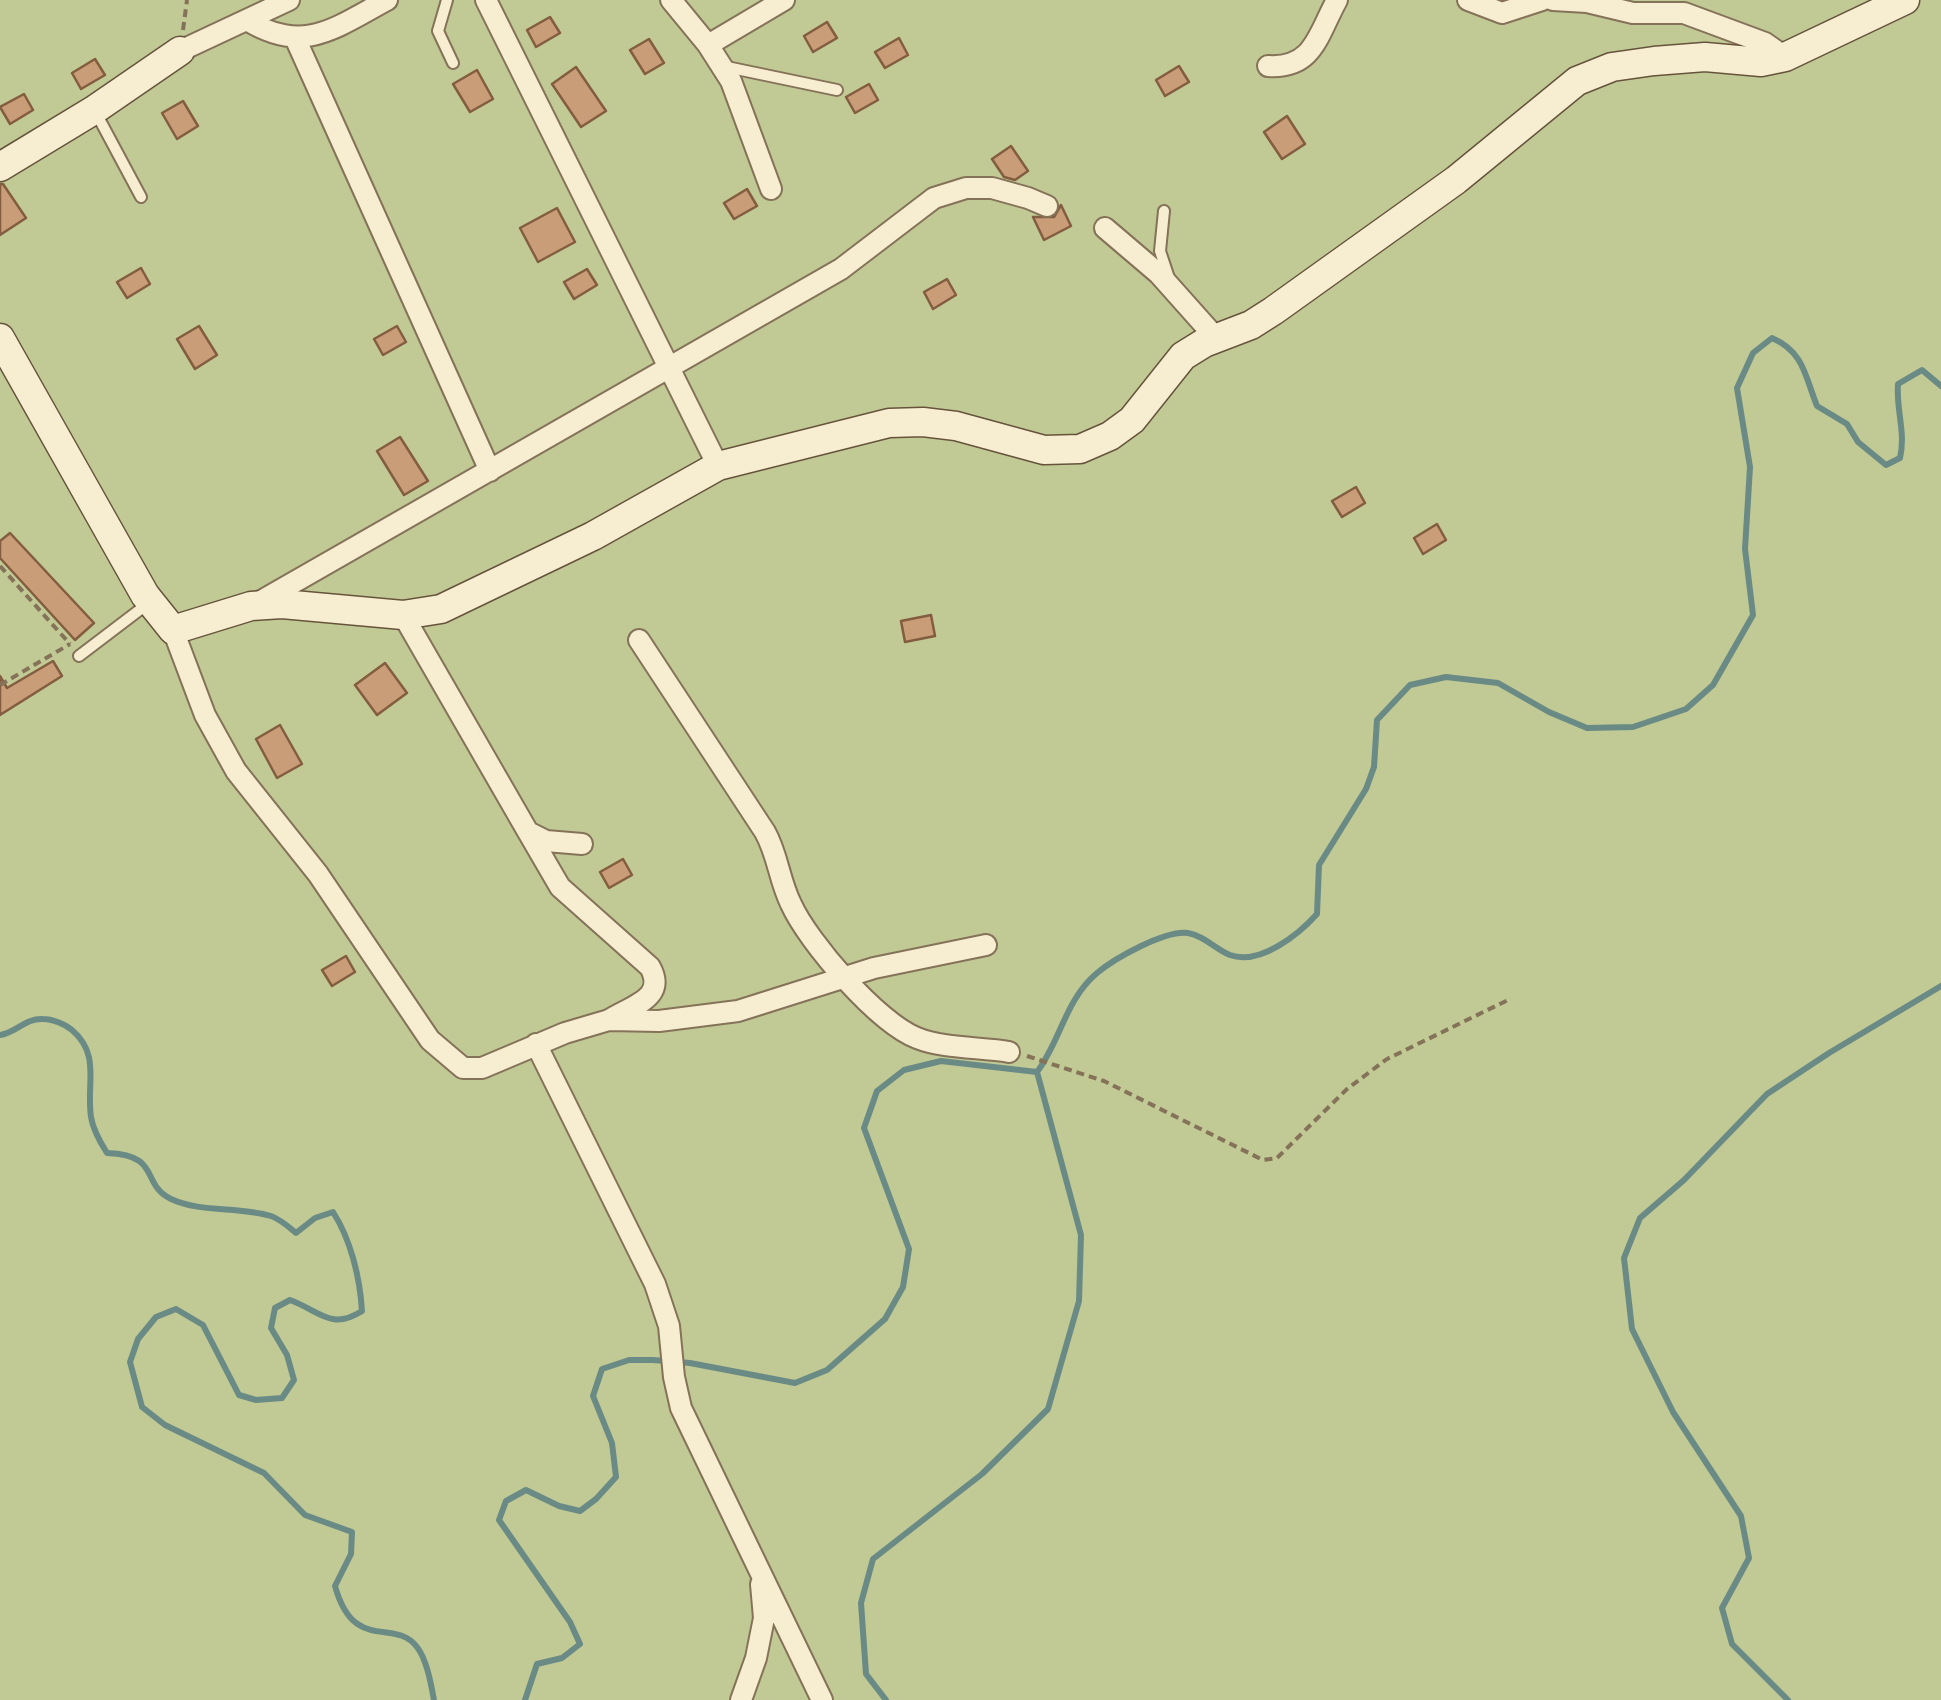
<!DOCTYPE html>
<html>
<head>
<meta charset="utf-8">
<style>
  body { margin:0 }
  canvas { display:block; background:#ece1c0 }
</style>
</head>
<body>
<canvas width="1941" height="1700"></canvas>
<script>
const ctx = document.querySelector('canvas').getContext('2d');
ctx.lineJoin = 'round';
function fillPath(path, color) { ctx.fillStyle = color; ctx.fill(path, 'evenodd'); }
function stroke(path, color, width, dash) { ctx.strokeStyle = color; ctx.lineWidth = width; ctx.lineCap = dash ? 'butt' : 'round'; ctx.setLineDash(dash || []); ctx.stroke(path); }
fillPath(new Path2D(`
  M0,0H1941V1700H0Z`), '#c1c994');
stroke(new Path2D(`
  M0,1035C16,1033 25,1018 43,1019C52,1019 65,1024 72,1030C101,1055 86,1083 91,1117C93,1130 100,1142 107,1153C162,1155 140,1184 171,1199C201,1213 239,1206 271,1216C280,1219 289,1227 296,1233L315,1218L333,1212C351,1240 360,1278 362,1311C331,1331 320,1311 290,1300L275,1308L271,1328L287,1355L294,1380L282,1398L256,1400L239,1395L203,1325L176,1309L156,1317L138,1339L130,1362L142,1407L165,1425L264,1473L305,1515L352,1532L351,1554L335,1586C354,1654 394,1617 417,1647C427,1660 431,1684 434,1700
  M1037,1072C1061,1040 1065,1000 1097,973C1115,958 1165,930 1188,933C1205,936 1215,949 1230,955C1260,966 1299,934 1317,914L1319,865L1366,789L1374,767L1377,720L1410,685L1446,677L1498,683L1549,712L1587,728L1633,727L1686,709L1713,685L1753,615L1745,549L1750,467L1737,388L1753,353L1772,338C1804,352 1805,376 1817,406L1847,424L1858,442L1886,465L1900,458C1906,432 1896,411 1898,384L1922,370L1941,386
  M525,1700L537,1664L562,1658L580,1644L570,1622L499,1520L506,1501L526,1490L559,1506L580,1511L596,1499L616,1477L612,1443L593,1396L602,1369L629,1360H653L690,1363L795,1383L827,1370L885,1319L903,1287L909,1249L864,1128L877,1091L904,1070L941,1061L1037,1072
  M886,1700L866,1674L861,1603L873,1559L982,1474L1048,1409L1079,1301L1081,1235L1037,1072
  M1788,1700L1732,1644L1722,1608L1749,1558L1741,1516L1673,1412L1632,1329L1624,1258L1640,1218L1684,1180L1767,1094L1829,1053L1941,986`), '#6a8b85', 6);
const building = new Path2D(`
  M550,17L560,33L536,47L527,30Z
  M827,22L837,38L813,52L804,36Z
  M899,38L908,55L885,68L875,52Z
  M649,39L664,63L645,74L630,50Z
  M95,59L105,75L81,89L72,73Z
  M1179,66L1189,82L1165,96L1156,80Z
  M576,67L606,111L581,127L552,84Z
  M477,70L493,99L470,112L453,84Z
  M869,84L878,100L855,113L846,97Z
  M24,94L33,110L10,124L0,107Z
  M183,101L198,126L177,139L162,113Z
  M1287,116L1305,144L1282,159L1264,132Z
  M1011,146L1028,171L1015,180L1004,177L992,159Z
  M0,184H3L26,218L0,235Z
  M747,189L757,206L734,219L724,203Z
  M1061,205L1071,226L1044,240L1033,217H1054Z
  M557,208L575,242L538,262L520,228Z
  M141,268L150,284L127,298L117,282Z
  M587,269L597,285L574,299L564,282Z
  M947,279L956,295L933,309L924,292Z
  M199,326L217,355L195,369L177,339Z
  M397,326L406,342L383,355L374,339Z
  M400,437L428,481L404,495L377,451Z
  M1356,487L1365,503L1342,517L1332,501Z
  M1437,524L1446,540L1423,554L1414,538Z
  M10,533L94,623L75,640L0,558V541Z
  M931,615L935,636L905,642L901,621Z
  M53,661L62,676L0,715V676L7,688Z
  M385,663L407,693L377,715L355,685Z
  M280,725L302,764L277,778L256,739Z
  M623,859L632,875L609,888L600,872Z
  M346,956L355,972L332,986L322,970Z`);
fillPath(building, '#c99d77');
stroke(building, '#835d3f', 2.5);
const lane = new Path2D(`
  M447,0L438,31L453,63
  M722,66L837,90
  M95,111L141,197
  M1164,211L1160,251L1169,278
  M79,656L150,602`);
const street = new Path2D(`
  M486,0L718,466
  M671,0L708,45L731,81L771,189
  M1468,0L1502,13L1542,0
  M1553,0L1587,2L1633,13H1684L1765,43L1785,57
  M247,20C303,55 335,28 387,0
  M296,40L490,471
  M708,45L784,0
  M180,51L289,0
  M1268,66C1314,69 1318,34 1337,0
  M1105,228L1159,274L1216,338
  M256,604L841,269L934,198L966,188H992L1028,198L1047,206
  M403,615L528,832L546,841L582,844
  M173,630L205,715L236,771L318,874L430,1040L463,1068H482L565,1033L609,1020L659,1021L738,1011L874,968L986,945
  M639,640L765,832C778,855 779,880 791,904C808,942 878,1023 917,1038C944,1049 981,1047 1009,1052
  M528,832L560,887L650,967C667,998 633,1005 609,1020
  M536,1044L655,1284L669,1326L674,1377L681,1408L822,1700
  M741,1700L756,1658L764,1618L761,1584`);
const secondary = new Path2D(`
  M0,167L94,110L180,51
  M0,338L145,595L173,630L251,606L282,604L403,615L441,609L593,536L718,466L889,423L923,422L956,426L1044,450L1080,449L1110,436L1132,420L1183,356L1204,343L1251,325L1273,311L1456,180L1577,81L1612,67L1654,61L1705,57L1761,62L1785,57L1905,0`);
stroke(lane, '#847259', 14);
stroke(street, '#847259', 24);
stroke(secondary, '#66533c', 31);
stroke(new Path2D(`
  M183,30L187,0
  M0,566L70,644
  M0,685L70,644
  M1027,1056L1104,1081L1263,1160L1277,1158L1347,1089L1387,1059L1508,1000`), '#847259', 4, [8, 5]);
stroke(lane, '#f7eed2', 10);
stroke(street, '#f7eed2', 20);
stroke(secondary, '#f7eed2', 28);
</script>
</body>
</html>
